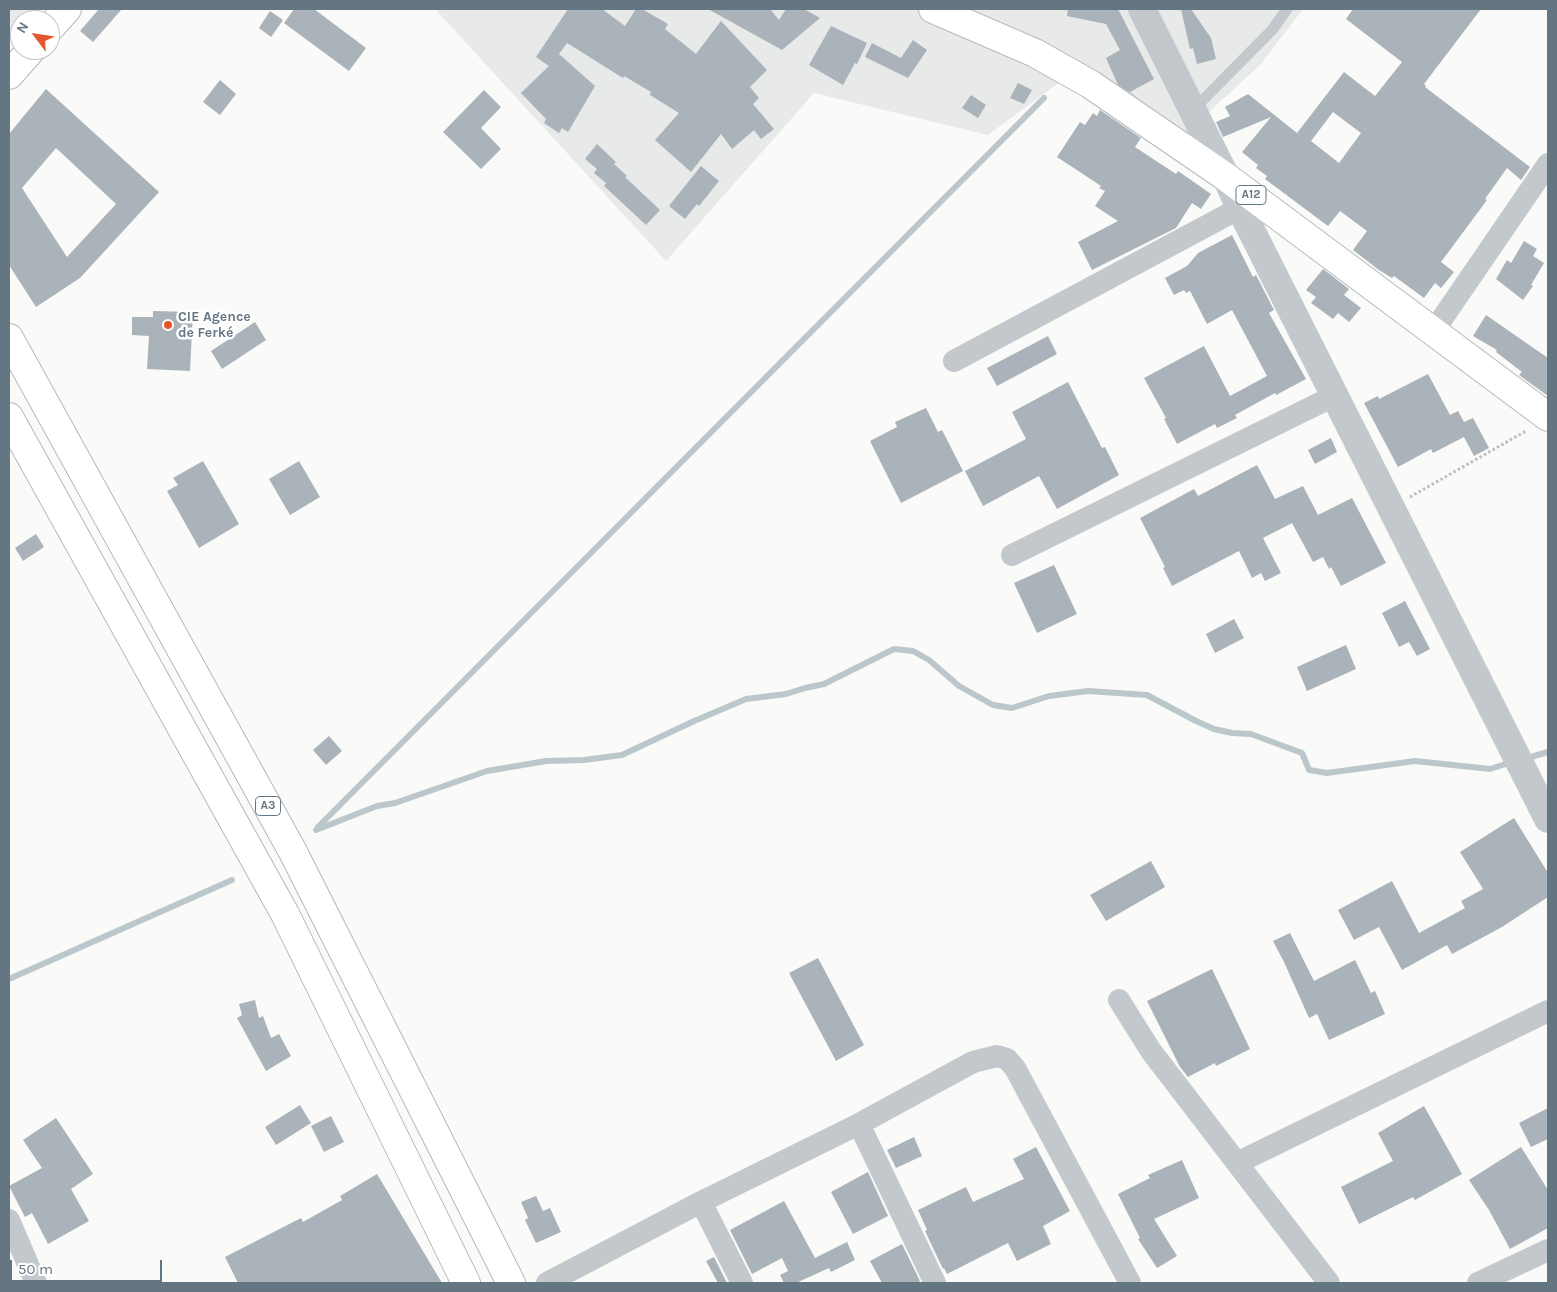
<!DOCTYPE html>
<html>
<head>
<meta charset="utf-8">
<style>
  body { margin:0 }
  #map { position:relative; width:1557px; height:1292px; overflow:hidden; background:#fafaf8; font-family:Karla,sans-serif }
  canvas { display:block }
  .frame { position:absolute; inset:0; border:10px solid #657683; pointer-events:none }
  .north { position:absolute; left:10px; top:10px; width:50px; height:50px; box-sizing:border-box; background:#fff; border:1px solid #c1c8cd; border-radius:50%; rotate:301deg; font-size:14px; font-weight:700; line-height:20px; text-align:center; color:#657683 }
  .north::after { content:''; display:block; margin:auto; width:18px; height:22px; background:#e4572e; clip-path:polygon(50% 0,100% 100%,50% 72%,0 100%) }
  .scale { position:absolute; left:10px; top:1260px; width:152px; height:22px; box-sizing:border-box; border:2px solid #657683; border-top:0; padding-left:6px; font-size:15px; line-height:18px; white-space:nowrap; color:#657683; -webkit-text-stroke:4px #fff; paint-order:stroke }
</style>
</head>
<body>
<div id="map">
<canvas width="1557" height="1292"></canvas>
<div class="frame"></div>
<div class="north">N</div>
<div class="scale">50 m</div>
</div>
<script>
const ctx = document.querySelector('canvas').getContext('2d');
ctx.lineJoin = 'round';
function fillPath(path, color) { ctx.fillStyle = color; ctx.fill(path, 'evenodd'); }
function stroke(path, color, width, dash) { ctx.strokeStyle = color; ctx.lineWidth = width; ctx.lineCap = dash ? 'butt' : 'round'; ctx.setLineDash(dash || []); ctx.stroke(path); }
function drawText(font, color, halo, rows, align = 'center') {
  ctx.font = font + ' Karla,sans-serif'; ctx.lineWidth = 5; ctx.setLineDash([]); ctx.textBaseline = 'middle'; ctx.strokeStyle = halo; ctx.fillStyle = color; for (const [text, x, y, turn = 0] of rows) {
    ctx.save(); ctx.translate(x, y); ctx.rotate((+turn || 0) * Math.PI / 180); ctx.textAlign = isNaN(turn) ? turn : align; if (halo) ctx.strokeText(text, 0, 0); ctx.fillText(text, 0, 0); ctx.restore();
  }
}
fillPath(new Path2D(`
  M9,9H41L31,20H20V31L9,42Z
  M435,9H1303L1261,64L1184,135L1068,76L988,135L814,93L666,261Z`), '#e8e9e9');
stroke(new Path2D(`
  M1524,759L1548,752
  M318,827L1044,98
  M316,830L377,806L395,803L487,771L546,761L584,760L622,755L692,722L746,699L786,694L805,688L824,684L894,649L913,651L929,660L959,686L993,705L1012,708L1049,696L1088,691L1147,695L1196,721L1214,729L1232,733L1251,734L1302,753L1309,770L1327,773L1415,761L1490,769L1512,762
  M9,979L232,880`), '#bbc7cb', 6);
fillPath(new Path2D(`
  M99,9H122L93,42L80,31Z
  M294,9H314L366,48L349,71L284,23Z
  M568,9H602L625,26L636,9H642L668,24L665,29L696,54L721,21L767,70L750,87L759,98L753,104L774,129L761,139L754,130L732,149L721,134L691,172L655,140L679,113L650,95L651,92L624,76L623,78L567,43L559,54L595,86L568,132L562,128L559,133L544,123L546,119L521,93L549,66L536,57Z
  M708,9H770L779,20L786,9H804L820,18L782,50Z
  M1068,9H1118L1154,79L1130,92L1140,99L1118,85L1106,58L1120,50L1106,24L1067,16Z
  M1181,9H1191L1211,38L1216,59L1197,64L1193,48L1190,49Z
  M1353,9H1481L1424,84L1426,86L1425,87L1530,167L1521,180L1507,168L1485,199L1487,200L1441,262L1454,272L1441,288L1435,283L1424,298L1394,276L1392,278L1379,270L1353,250L1367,231L1340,211L1328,226L1265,179L1267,176L1256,168L1258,165L1242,152L1271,117L1223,137L1216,122L1230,116L1225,107L1248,94L1297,133L1344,72L1375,96L1402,62L1346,19ZM1333,112L1361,133L1339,163L1311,141Z
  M270,11L283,20L271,37L259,28Z
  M831,26L867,43L857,64L855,63L843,85L809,65Z
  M913,40L927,50L908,78L865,57L872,43L901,58Z
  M220,80L236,94L220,115L203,102Z
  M1018,83L1032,90L1024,104L1010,98Z
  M46,89L159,192L80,278L36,307L9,265V134ZM56,148L116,204L67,257L22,188Z
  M484,90L501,107L481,128L501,149L481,169L443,132Z
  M971,95L986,105L978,118L962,108Z
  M1100,110L1141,138L1135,147L1176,174L1178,171L1211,194L1201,209L1192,203L1176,228L1092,270L1078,242L1118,221L1095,206L1105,191L1099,188L1101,186L1057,157L1080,122L1085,125L1093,113L1097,116Z
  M597,144L616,162L614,164L627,176L625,177L660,210L646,225L604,186L606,183L594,173L597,169L585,159Z
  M701,166L719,181L699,206L697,204L685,219L669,206Z
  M1232,235L1253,277L1256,275L1274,310L1269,313L1306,379L1276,395L1275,393L1235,415L1237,418L1217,428L1215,424L1177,444L1164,419L1166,418L1144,378L1204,346L1230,396L1267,376L1232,310L1207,324L1190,291L1186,293L1184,290L1174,295L1165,278L1187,266L1198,253Z
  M1524,241L1537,249L1533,256L1544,263L1531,285L1533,286L1523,300L1496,279L1507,260L1511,263Z
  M1323,269L1349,289L1344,295L1361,308L1349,322L1338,313L1333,319L1311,303L1316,297L1306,290Z
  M153,311L193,312L190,371L147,369L149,336L132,335V317H153Z
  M1486,315L1548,358V396L1519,375L1522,372L1496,352L1497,350L1473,336Z
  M255,322L266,340L222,369L211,351Z
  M1048,336L1057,354L997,386L987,368Z
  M1428,374L1450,415L1458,411L1464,422L1473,418L1489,448L1474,456L1464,437L1433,453L1431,449L1398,467L1364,403L1378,396L1379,399Z
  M1068,382L1102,448L1105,447L1119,475L1057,509L1039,476L983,506L965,471L1026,439L1012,412Z
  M926,408L938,432L942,430L963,471L901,503L870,441L897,427L895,422Z
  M1331,438L1337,452L1315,464L1308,450Z
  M203,461L239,524L199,548L167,491L178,485L173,478Z
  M299,461L320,497L290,515L269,479Z
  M1257,465L1275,499L1303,486L1318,515L1352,498L1386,563L1341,586L1331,567L1329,569L1323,557L1313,562L1292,523L1263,538L1281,573L1265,581L1261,573L1252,578L1239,551L1172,586L1163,568L1165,567L1140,518L1194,489L1198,496Z
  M36,534L44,547L23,561L15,548Z
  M1054,565L1077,614L1037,633L1014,583Z
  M1405,601L1430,649L1417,656L1409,642L1399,647L1382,613Z
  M1234,619L1244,638L1215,653L1206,634Z
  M1346,645L1356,669L1307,691L1297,667Z
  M329,736L342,751L326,765L313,750Z
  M1514,818L1548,873V897L1502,927L1452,954L1447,945L1402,970L1379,927L1354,940L1338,910L1392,881L1419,933L1465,908L1461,901L1483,889L1460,852Z
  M1151,861L1165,887L1106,921L1090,895Z
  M1290,933L1314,981L1355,960L1371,993L1375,991L1385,1014L1329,1040L1317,1014L1309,1018L1284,962L1273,941Z
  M818,958L864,1045L836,1061L789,973Z
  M1212,969L1250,1049L1216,1066L1215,1063L1188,1077L1180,1067L1147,1001Z
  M255,1000L259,1018L263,1016L271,1038L279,1034L291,1056L266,1071L237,1018L242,1015L239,1004Z
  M300,1105L311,1123L276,1145L265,1127Z
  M1424,1106L1462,1174L1415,1200L1413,1197L1359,1224L1341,1187L1393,1161L1378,1133Z
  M1548,1108V1139L1531,1147L1519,1123Z
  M331,1116L344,1142L324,1152L311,1126Z
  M56,1118L93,1174L71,1189L89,1221L48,1244L32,1213L25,1217L9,1186L42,1168L23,1140Z
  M914,1137L922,1156L896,1168L887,1150Z
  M1036,1147L1070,1211L1043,1226L1051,1244L1017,1261L1008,1243L947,1274L944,1268L943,1269L925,1231L927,1230L918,1210L966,1187L973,1202L1024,1179L1013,1159Z
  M1521,1147L1548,1190V1228L1510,1249L1489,1210L1469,1180Z
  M1182,1160L1199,1198L1154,1219L1177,1256L1157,1268L1138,1239L1140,1238L1118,1194L1150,1178L1148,1175Z
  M868,1172L888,1216L853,1234L831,1192Z
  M377,1174L442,1283H238L225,1257L301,1218L303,1222L342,1200L340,1196Z
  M536,1196L543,1211L550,1208L561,1232L536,1243L525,1220L528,1218L521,1202Z
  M784,1201L815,1258L847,1242L855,1260L831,1272L829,1268L796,1283H784L780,1275L788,1271L782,1258L752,1274L730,1230Z
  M902,1244L920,1281L916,1283H882L870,1261Z
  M714,1257L727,1283H718L706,1261Z`), '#aab3b9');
const primary = new Path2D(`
  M933,9L1035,53L1090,84L1226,177L1548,417
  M50,28L67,9
  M9,75L31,50`);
const trunk = new Path2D(`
  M9,338L293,852L511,1283
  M9,417L285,914L466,1283`);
stroke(primary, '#b5babe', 30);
stroke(trunk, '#b4b9bd', 30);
stroke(new Path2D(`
  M1410,497L1526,431`), '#bbbfc2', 3, [2.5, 2.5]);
stroke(new Path2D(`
  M1193,110L1273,29L1287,9`), '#c3c8cc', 11);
stroke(new Path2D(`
  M1433,332L1548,164
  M954,361L1240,208
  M1012,555L1336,395
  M1119,1000L1151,1051L1329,1283
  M859,1124L935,1283
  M1237,1163L1548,1011
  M701,1202L742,1283
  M9,1220L36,1283
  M547,1283L701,1202L859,1124L973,1062L997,1056L1007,1059L1015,1068L1130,1283
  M1478,1283L1548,1250`), '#c3c8cc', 22);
stroke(new Path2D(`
  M1142,9L1226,177L1240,208L1548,819`), '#c3c8cc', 28);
stroke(primary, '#fff', 28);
stroke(trunk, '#fff', 28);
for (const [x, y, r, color] of [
  [168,325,5,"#e4572e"]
]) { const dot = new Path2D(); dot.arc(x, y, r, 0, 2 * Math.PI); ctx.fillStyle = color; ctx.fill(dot); stroke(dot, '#fff', 2); }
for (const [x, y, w] of [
  [1251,195,30],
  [268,806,25]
]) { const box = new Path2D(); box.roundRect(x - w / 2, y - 9.5, w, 19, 4); ctx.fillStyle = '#fff'; ctx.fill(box); stroke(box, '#657683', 1); }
drawText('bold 12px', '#657683', null, [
  ["A12",1251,195],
  ["A3",268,806]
]);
drawText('bold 14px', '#657683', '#fff', [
  ["CIE Agence",178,317],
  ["de Ferké",178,333]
], 'left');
</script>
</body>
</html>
